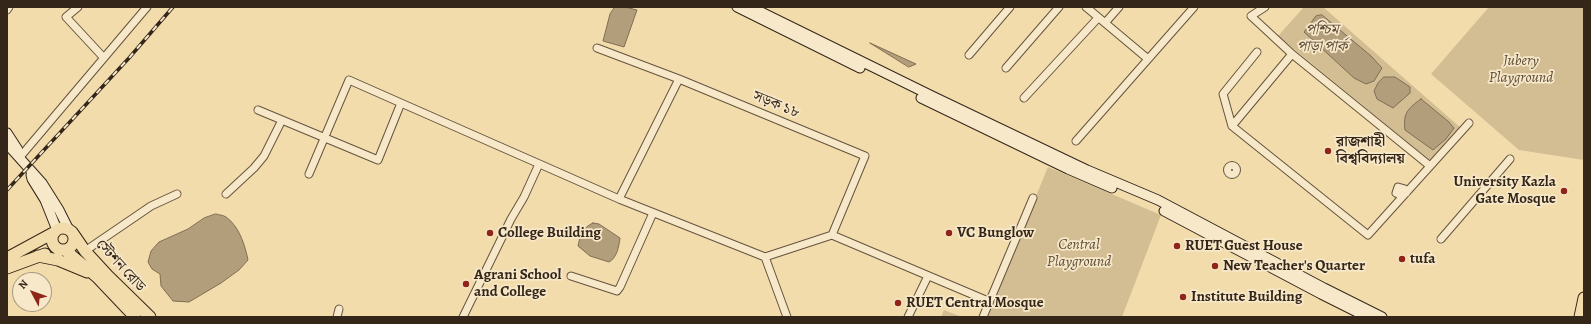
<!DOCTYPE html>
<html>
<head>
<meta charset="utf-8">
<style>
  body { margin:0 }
  #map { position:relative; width:1591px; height:324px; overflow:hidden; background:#f3dcac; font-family:Alegreya,serif }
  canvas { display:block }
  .frame { position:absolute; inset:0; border:8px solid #342619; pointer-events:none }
  .north { position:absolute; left:12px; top:272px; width:40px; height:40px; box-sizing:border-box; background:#f7e8c9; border:1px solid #a99a83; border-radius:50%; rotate:311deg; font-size:11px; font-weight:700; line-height:16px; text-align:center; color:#342619 }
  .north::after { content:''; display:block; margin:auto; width:14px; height:18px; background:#8f2418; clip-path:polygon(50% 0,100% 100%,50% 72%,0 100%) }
</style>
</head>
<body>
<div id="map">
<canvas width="1591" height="324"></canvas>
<div class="frame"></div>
<div class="north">N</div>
</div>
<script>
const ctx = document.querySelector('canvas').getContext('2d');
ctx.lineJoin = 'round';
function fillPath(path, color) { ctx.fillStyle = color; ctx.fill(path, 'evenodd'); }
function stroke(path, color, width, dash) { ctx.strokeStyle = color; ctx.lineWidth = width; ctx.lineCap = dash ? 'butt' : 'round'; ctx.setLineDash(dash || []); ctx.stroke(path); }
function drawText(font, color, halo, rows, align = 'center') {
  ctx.font = font + ' Alegreya,"Noto Serif Bengali",serif'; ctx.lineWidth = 3.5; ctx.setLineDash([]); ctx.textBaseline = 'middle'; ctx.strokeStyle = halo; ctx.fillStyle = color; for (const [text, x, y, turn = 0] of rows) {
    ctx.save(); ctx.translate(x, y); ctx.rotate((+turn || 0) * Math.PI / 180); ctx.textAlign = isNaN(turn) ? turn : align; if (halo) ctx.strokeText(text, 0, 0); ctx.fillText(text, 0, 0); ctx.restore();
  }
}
fillPath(new Path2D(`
  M1304,7H1323L1462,129L1432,162L1278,36Z
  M1489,7H1584V160L1519,150L1431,74Z
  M1048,167L1161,215L1122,317H986Z
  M944,310L962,317H941Z`), '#d3bd93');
const water = new Path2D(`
  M615,7H625L637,10L624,47L603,41L610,14Z
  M1322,15L1371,56L1382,68L1374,81L1366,84L1354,78L1304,32L1316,16Z
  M870,43L916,64L909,67Z
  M1384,77H1395L1410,87V93L1393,108L1377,99L1374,91L1378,83Z
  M1421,99L1449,122L1454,128L1446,139L1433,150L1405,130C1403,114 1407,109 1421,99Z
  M216,214C219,215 223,215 226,217C239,226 245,245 248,260L239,270L221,283L189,302L173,301L161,286L160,274L152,269L148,262L151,251L159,242L188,229L204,218Z
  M593,223L599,224L620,238C619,246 617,258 609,262L590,256L578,246C580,236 583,227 593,223Z`);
fillPath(water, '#b29e7a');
stroke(water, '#806e53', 1);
const minor = new Path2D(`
  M78,7L66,17L104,58
  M1086,7L1148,59
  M1265,7L1251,16L1292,54
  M7,10L9,7
  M1105,23L1119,7
  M597,48L679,79L865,156L832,235
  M969,55L1010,7
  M1006,68L1059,7
  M1024,98L1098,18
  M401,103L619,199L765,257L832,235L988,301
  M258,110L282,120
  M1232,126L1223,94L1257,52
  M1076,141L1194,7
  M20,157L147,7
  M1227.5 170a4.5 4.5 0 1 1 9 0a4.5 4.5 0 1 1-9 0Z
  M1430,166L1292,54L1232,126L1368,235L1469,123
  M226,194L254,168L264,156L282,120L378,160L401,103L349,80L309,174
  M1403,196L1396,193L1398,187L1405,189L1406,193
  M619,199L679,79
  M1441,239L1510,159
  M85,251L151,206L177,194
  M765,257L787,317
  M571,276L617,291L620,287L653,213
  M337,317L339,309
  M463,317L511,219L524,197L539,164
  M908,317L928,276
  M983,317L1033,198`);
const secondary = new Path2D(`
  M737,7L860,68
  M751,7L932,96L1087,170L1158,200L1324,288L1382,317
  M921,98L1068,169L1112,188
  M7,133L18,150
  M7,144L42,183L59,210L69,230
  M31,175L32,179L45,200L57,230
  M1164,211L1321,294L1367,317`);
const primary = new Path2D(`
  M52 239a11 11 0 1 1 22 0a11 11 0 1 1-22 0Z
  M72,232L85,251L108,276L150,317
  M65,250L97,277L135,317
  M38,256L58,260L87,272
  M7,258L55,232
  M7,268L45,254`);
const trunk = new Path2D(`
  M1580,317L1584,298`);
stroke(minor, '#64543e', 9);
stroke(secondary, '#342619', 11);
stroke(primary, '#342619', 13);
stroke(trunk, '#342619', 13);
stroke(minor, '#f7e8c9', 7);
stroke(secondary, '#f7e8c9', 9);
stroke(primary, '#f3dcac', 11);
stroke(trunk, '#f3dcac', 11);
const rail = new Path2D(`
  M7,190L129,58L173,7`);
stroke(rail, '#342619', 3.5);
stroke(rail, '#f7e8c9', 2, [6]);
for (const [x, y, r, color] of [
  [1328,151,4,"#8f2418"],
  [1564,191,4,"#8f2418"],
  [490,233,4,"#8f2418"],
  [949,233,4,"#8f2418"],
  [1177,246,4,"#8f2418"],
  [1402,259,4,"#8f2418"],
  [1215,266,4,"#8f2418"],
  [466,284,4,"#8f2418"],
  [1183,297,4,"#8f2418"],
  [898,303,4,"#8f2418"]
]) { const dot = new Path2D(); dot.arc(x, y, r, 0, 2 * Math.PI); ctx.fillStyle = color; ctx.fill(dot); stroke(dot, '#f7e8c9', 1.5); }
drawText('italic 15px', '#5c4c38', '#f7e8c9', [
  ["পশ্চিম",1322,30],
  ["পাড়া পার্ক",1322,47],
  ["Jubery",1521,61],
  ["Playground",1521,78],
  ["Central",1079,245],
  ["Playground",1079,262]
]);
drawText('15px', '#342619', '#f7e8c9', [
  ["সড়ক ১৮",776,105,22],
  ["স্টেশন রোড",120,266,47]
]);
drawText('bold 15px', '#342619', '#f7e8c9', [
  ["রাজশাহী",1336,142],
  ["বিশ্ববিদ্যালয়",1336,159],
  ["University Kazla",1556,182,"right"],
  ["Gate Mosque",1556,199,"right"],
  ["College Building",498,233],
  ["VC Bunglow",957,233],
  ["RUET Guest House",1185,246],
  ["tufa",1410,259],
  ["New Teacher's Quarter",1223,266],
  ["Agrani School",474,275],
  ["and College",474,292],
  ["Institute Building",1191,297],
  ["RUET Central Mosque",906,303]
], 'left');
</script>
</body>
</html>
